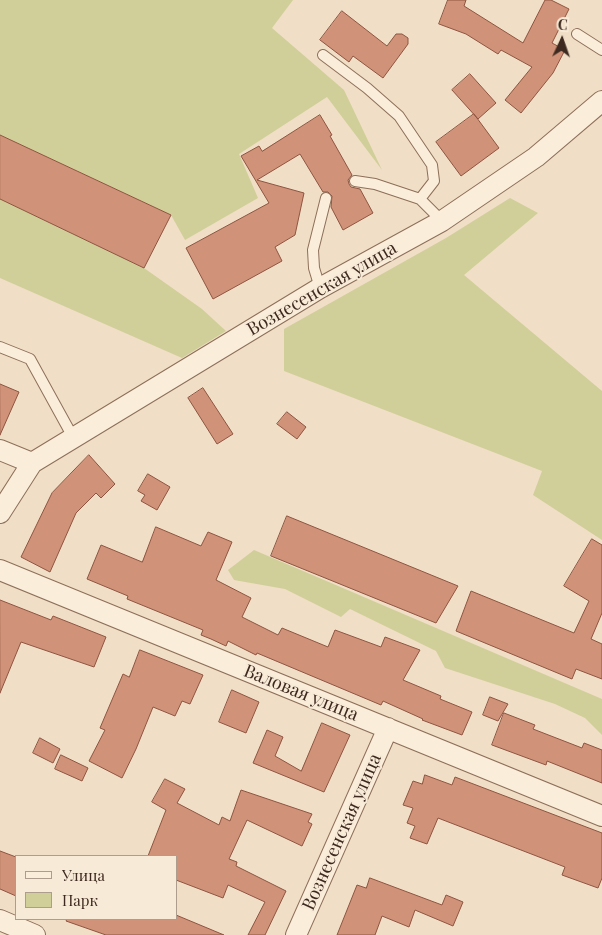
<!DOCTYPE html>
<html>
<head>
<meta charset="utf-8">
<style>
  body { margin:0 }
  #map { position:relative; width:602px; height:935px; overflow:hidden; background:#f1dec6; font-family:"Playfair Display",serif }
  canvas { display:block }
  .legend { position:absolute; left:15px; top:855px; width:162px; height:65px; box-sizing:border-box; background:#f7ead6; border:1px solid #ad9d8d; margin:0; padding:6px 9px; list-style:none; font-size:15px; color:#3d291f }
  .legend li { display:flex; align-items:center; gap:10px; height:25px }
  .legend b { width:25px; border:1px solid #ad9d8d }
  .north { position:absolute; left:537px; top:15px; width:50px; height:50px; -webkit-text-stroke:4px #f7ead6; paint-order:stroke; rotate:3deg; font-size:14px; font-weight:700; line-height:20px; text-align:center; color:#3d291f }
  .north::after { content:''; display:block; margin:auto; width:18px; height:22px; background:#3d291f; clip-path:polygon(50% 0,100% 100%,50% 72%,0 100%) }
</style>
</head>
<body>
<div id="map">
<canvas width="602" height="935"></canvas>
<ul class="legend">
<li><b style="height:6px;background:#faedda"></b>Улица</li>
<li><b style="height:14px;background:#d0cf99"></b>Парк</li>
</ul>
<div class="north">С</div>
</div>
<script>
const ctx = document.querySelector('canvas').getContext('2d');
ctx.lineJoin = 'round';
function fillPath(path, color) { ctx.fillStyle = color; ctx.fill(path, 'evenodd'); }
function stroke(path, color, width, dash) { ctx.strokeStyle = color; ctx.lineWidth = width; ctx.lineCap = dash ? 'butt' : 'round'; ctx.setLineDash(dash || []); ctx.stroke(path); }
function drawText(font, color, halo, rows, align = 'center') {
  ctx.font = font + ' "Playfair Display",serif'; ctx.lineWidth = 4; ctx.setLineDash([]); ctx.textBaseline = 'middle'; ctx.strokeStyle = halo; ctx.fillStyle = color; for (const [text, x, y, turn = 0] of rows) {
    ctx.save(); ctx.translate(x, y); ctx.rotate((+turn || 0) * Math.PI / 180); ctx.textAlign = isNaN(turn) ? turn : align; if (halo) ctx.strokeText(text, 0, 0); ctx.fillText(text, 0, 0); ctx.restore();
  }
}
fillPath(new Path2D(`
  M0,0H293L272,28L344,90L382,170L327,97L239,154L258,198L185,240L171,215L0,135Z
  M510,198L538,213L464,275L602,391V540L533,495L542,471L284,371V329L446,238Z
  M0,199L144,268L202,309L226,331L182,358L0,278Z
  M254,550L602,699V735L585,718L555,704L445,668L436,651L350,609L341,617L285,589L234,580L228,570Z`), '#d0cf99');
const building = new Path2D(`
  M448,0H466L464,6L523,43L545,0H551L569,9L552,43L565,50L553,73L521,113L505,100L532,67L501,50L498,54L466,34L439,24Z
  M342,11L387,46L396,34H402L408,38V44L383,78L353,56L349,62L320,40Z
  M470,74L496,103L478,119L452,90Z
  M474,114L499,148L461,176L436,142Z
  M320,115L332,135L330,136L352,175L348,180L349,184L351,187L360,189L373,213L343,230L331,207L332,196L328,192H323L300,154L257,180L304,193L295,235L275,247L282,261L213,299L186,248L269,203L241,156L259,146L262,151Z
  M0,135L171,215L144,268L0,199Z
  M0,384L19,392L0,435Z
  M203,388L233,434L217,444L188,398Z
  M287,412L306,427L297,439L277,424Z
  M89,455L115,484L101,498L96,493L76,513L50,572L21,557L52,493Z
  M148,474L170,487L157,510L141,501L145,495L138,491Z
  M287,516L458,586L436,623L271,556Z
  M156,527L201,546L208,532L232,542L216,580L251,598L242,617L278,635L282,628L328,647L335,630L381,647L385,637L420,650L403,680L441,696L440,699L472,712L462,735L422,720L423,719L383,701L381,705L257,653L256,655L228,641L226,646L211,639L201,635L203,630L127,599L128,596L87,579L101,545L142,562Z
  M592,539L602,545V613L591,639L602,644V679L576,669L572,679L456,631L471,591L574,633L589,601L564,586Z
  M0,600L51,620L53,616L106,637L94,667L21,642L0,693Z
  M140,650L203,675L190,704L182,701L175,716L153,707L136,749L122,778L89,761L105,730L100,728L123,674L129,677Z
  M232,690L259,702L246,733L219,722Z
  M490,697L508,704L498,721L483,715Z
  M504,713L535,725L533,729L582,748L584,743L602,750V783L547,761L546,765L492,745Z
  M322,723L350,735L324,792L253,763L267,730L283,737L275,756L301,771Z
  M40,738L60,749L53,763L33,753Z
  M61,755L88,768L82,781L55,769Z
  M425,775L452,785L455,777L602,833V878L598,888L562,875L565,867L438,818L427,844L410,838L415,826L407,823L413,808L403,805L413,781L422,784Z
  M165,779L185,789L177,803L219,825L222,817L230,821L241,790L312,814L308,822L312,824L302,846L247,820L229,859L237,862L236,866L286,891L265,935H248L265,902L228,885L223,898L176,880V856H148L166,810L152,802Z
  M0,851L16,857V896L0,889Z
  M370,878L442,905L446,895L463,902L453,926L415,910L409,927L382,916L375,935H337L357,885L366,888Z
  M176,915L224,935H106L66,921L67,919H176Z`);
fillPath(building, '#d0937a');
stroke(building, '#8e543f', 1);
const lane = new Path2D(`
  M577,34L602,50
  M323,55L367,88L399,116L432,165L434,181L420,199
  M355,181L375,184L420,199L442,221
  M320,288L314,268L313,250L326,198
  M0,347L30,359L74,439`);
const street = new Path2D(`
  M0,450L32,463
  M0,513L32,463L320,288L442,221L536,157L602,101
  M0,570L602,816
  M0,920L35,935
  M296,935L388,728`);
stroke(lane, '#8d6f5a', 12);
stroke(street, '#8d6f5a', 22);
stroke(lane, '#faedda', 10);
stroke(street, '#faedda', 20);
drawText('18px', '#3d291f', '#f7ead6', [
  ["Вознесенская улица",322,289,-30],
  ["Валовая улица",301,693,22],
  ["Вознесенская улица",342,832,-66]
]);
</script>
</body>
</html>
